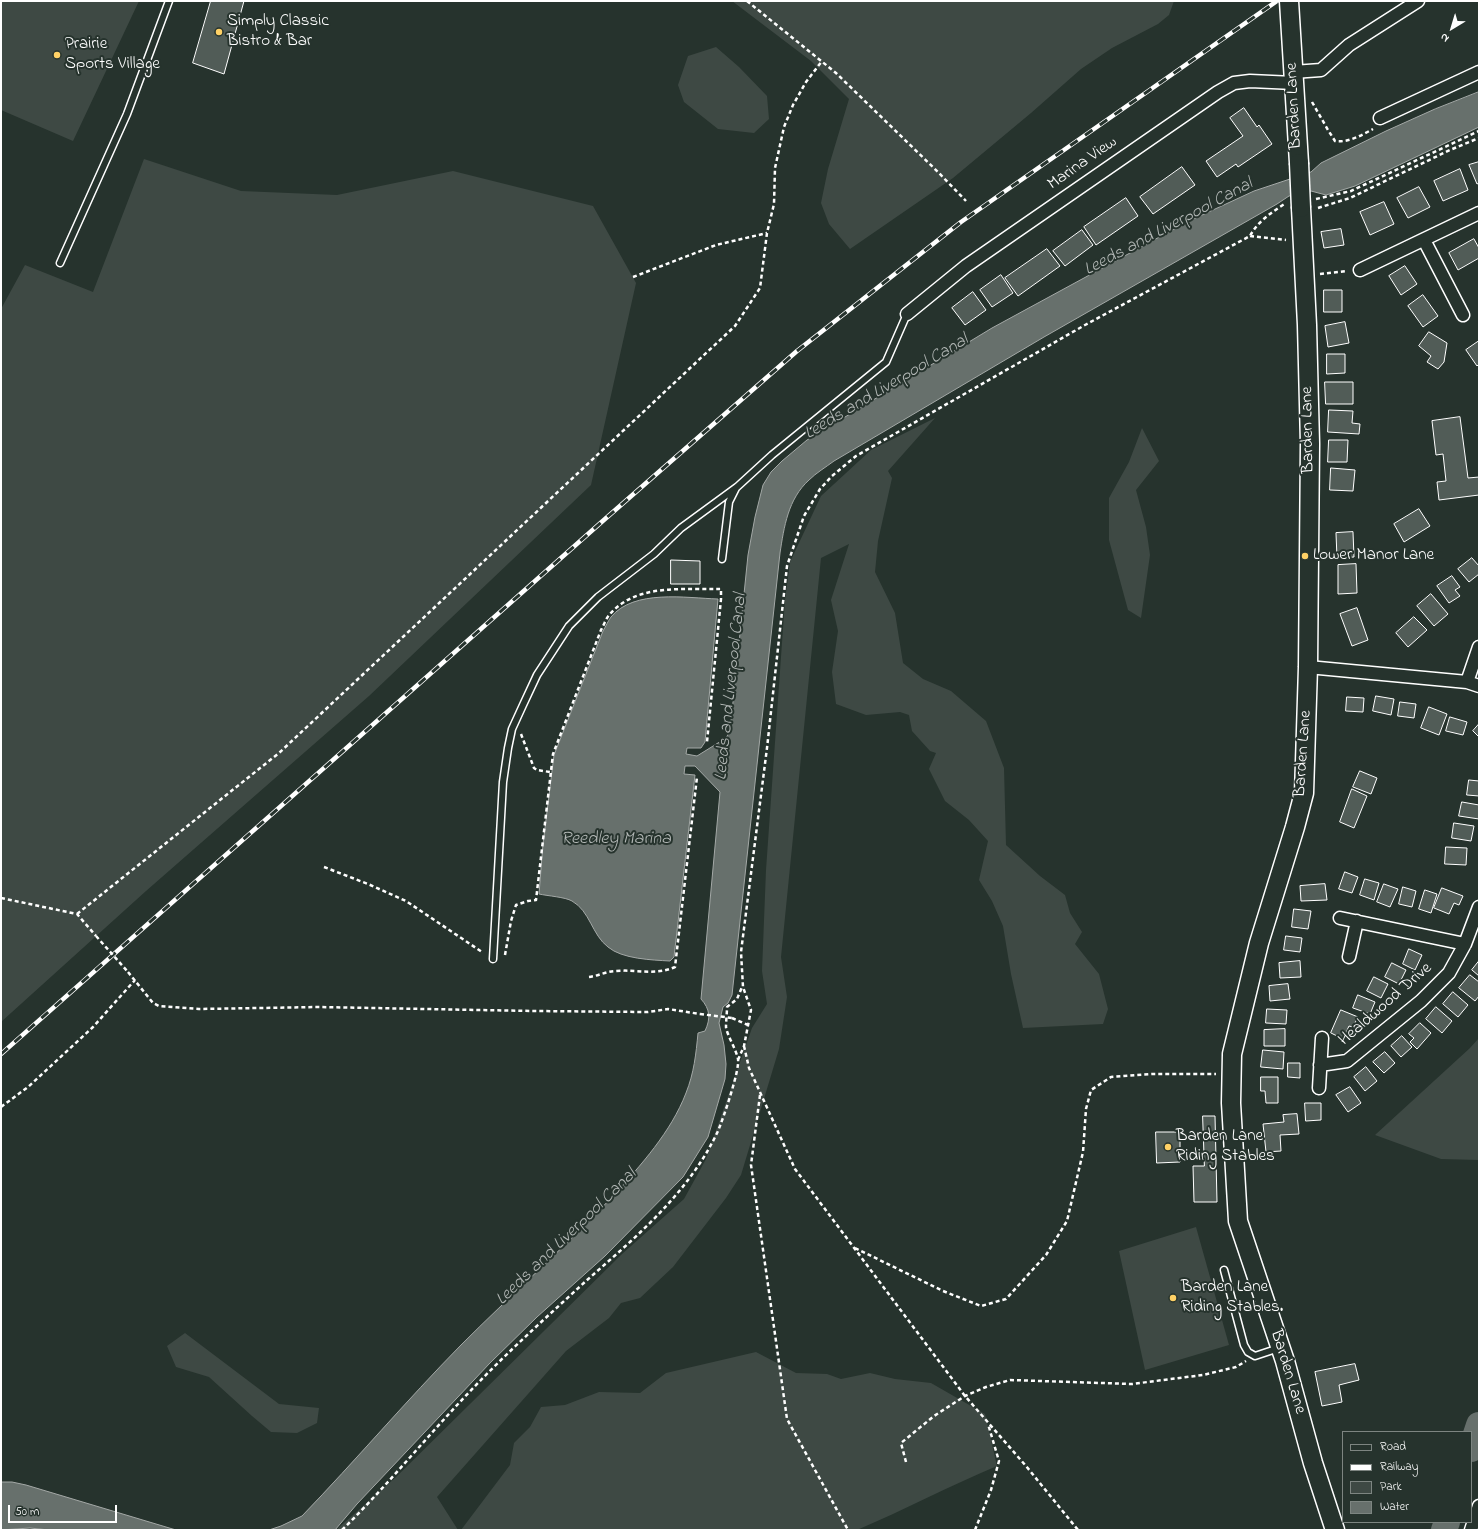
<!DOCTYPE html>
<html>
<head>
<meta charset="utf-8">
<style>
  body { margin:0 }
  #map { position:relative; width:1480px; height:1531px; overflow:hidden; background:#26332d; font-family:"Indie Flower",sans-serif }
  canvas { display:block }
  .frame { position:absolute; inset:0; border:2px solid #fff; pointer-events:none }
  .legend { position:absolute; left:1342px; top:1431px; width:130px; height:92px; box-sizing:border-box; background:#26332d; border:1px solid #7d8581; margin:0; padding:5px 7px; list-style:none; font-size:12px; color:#fff }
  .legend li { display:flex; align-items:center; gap:8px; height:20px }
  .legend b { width:20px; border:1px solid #7d8581 }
  .north { position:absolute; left:1432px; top:8px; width:40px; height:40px; -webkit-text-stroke:3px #26332d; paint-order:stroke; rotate:218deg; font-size:11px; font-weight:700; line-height:16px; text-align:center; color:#fff }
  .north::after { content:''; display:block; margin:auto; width:14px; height:18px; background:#fff; clip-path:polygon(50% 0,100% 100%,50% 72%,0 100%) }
  .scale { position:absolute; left:8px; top:1505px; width:109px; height:18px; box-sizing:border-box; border:2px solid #fff; border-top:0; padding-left:5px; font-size:12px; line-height:14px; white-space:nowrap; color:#fff; -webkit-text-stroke:3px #26332d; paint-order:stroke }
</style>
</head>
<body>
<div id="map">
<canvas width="1480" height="1531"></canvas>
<div class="frame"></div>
<ul class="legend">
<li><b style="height:5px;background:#26332d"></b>Road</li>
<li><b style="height:5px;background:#fff"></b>Railway</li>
<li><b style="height:11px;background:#3e4944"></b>Park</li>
<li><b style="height:11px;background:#67706c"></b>Water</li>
</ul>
<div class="north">N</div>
<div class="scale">50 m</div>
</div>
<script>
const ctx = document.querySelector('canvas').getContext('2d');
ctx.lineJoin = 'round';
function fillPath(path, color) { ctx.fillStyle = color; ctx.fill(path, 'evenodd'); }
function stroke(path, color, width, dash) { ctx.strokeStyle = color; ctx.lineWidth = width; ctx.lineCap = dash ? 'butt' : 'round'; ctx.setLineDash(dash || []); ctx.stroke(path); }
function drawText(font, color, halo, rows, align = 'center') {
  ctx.font = font + ' "Indie Flower",sans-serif'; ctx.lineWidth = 4; ctx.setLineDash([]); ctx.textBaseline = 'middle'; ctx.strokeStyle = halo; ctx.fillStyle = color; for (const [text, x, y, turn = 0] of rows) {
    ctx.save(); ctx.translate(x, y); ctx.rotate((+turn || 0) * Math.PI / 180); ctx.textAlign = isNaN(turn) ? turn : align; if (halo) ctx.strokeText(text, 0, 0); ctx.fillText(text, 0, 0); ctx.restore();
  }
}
fillPath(new Path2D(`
  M1,1H139L73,141L1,110Z
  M732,1H1174L1169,15L1158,24L1112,48L1081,69L1031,113L953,178L850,249L829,224L821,203L828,169L849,99L811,61Z
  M716,47L739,67L767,96L769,119L754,133L718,129L684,102L678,85L688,56Z
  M144,159L241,191L337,195L453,171L593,206L636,283L591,485L369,696L146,891L1,1022V309L25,265L93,292Z
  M935,418L888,471L892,478L878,541L875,572L895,613L903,663L923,679L951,691L986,721L1004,768L1006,845L1040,876L1065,895L1070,913L1082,932L1075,944L1099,974L1108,1009L1103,1024L1023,1028L1011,974L1003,926L992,901L979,880L988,841L969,820L945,801L929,769L936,753L930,751L912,731L909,715L900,712L866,715L836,704L832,672L838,631L831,600L849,544L821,558L781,957L787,997L779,1049L741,1175L726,1198L673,1267L640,1298L621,1303L609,1318L566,1351L437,1497L458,1530H336L395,1478L622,1254L684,1199L706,1159L752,1028L767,1004L762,971L766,870L785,600L790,562L821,496L871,450Z
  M1142,428L1159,461L1136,490L1146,527L1150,555L1141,618L1128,610L1109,540V498L1129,462Z
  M1479,1038V1160L1441,1159L1375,1135L1470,1048Z
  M1196,1227L1229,1345L1145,1370L1119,1251Z
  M185,1333L279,1404L319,1408L317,1423L297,1433L271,1432L252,1416L209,1377L176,1367L167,1346Z
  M756,1352L796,1373L827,1374L841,1379L870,1373L895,1379L931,1383L985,1414L997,1466C949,1486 904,1510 857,1530H461L510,1465L514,1443L530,1427L541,1407L565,1405L599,1392L640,1393L666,1373Z`), '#3e4944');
const water = new Path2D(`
  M1479,92V127L1355,186L1326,195L1311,191L1289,196L1277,204L1044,337L834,461C826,467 816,473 809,480C788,499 784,527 780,553L732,995L728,1003L723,1007L719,1023L724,1045L726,1064L725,1079L708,1137L683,1177L605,1256L537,1317L490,1363L357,1504L335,1530H269L281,1526L302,1516C356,1460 406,1401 461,1345C511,1295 564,1248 613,1196C641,1165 671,1132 686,1093C694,1073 696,1054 698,1033L705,1031C711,1018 710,1009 701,999L720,792L695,766H685L684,774L695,775L674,957L670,961C652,960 622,959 608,947C592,935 590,911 572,901C565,897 548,896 539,894L543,844L554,755L603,631C606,626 608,621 611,617C634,589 686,598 718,599L705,742L701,748H687L686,754L697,756L726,738L730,731L748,555L755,517L763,485L771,472L782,461L807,440L992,328L1187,222L1254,191L1311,172L1321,163L1386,131L1435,109Z
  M1,1482H12L26,1485L176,1530H49L30,1528L1,1530Z`);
fillPath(water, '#67706c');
stroke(water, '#a4a9a7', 1);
stroke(new Path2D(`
  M1471,1449L1479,1425
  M1444,1530L1447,1522`), '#67706c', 26);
const building = new Path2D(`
  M211,1H244L224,74L193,63Z
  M1244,108L1257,127L1259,125L1272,144L1238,167L1236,164L1217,177L1206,161L1243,136L1230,118Z
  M1479,162V183L1477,184L1469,165Z
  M1182,167L1195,185L1153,214L1140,197Z
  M1460,169L1468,190L1443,201L1434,181Z
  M1419,187L1430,207L1408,218L1397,198Z
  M1126,198L1138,216L1096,245L1084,227Z
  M1384,202L1394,224L1370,235L1360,212Z
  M1341,229L1344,245L1324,248L1321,232Z
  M1082,230L1093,245L1065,266L1053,251Z
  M1474,239L1479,248V258L1458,270L1449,253Z
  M1047,249L1060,266L1018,296L1005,278Z
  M1405,266L1417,284L1401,295L1389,276Z
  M1001,275L1013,293L992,307L980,290Z
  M1324,290H1342V312H1324Z
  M973,292L986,310L965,325L952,308Z
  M1423,295L1438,316L1423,327L1408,306Z
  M1345,322L1349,343L1328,347L1325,326Z
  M1429,332L1447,343L1444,362L1438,369L1427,362L1431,356L1419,346Z
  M1479,341V364L1477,366L1466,350Z
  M1327,354H1345V373L1327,374Z
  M1325,382H1353V404H1326Z
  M1329,410L1353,411L1352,423L1360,424L1359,434L1328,432Z
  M1460,417L1468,478L1479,477V495L1439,500L1437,482L1446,481L1443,454L1436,455L1432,421Z
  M1329,440H1348L1347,462H1328Z
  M1331,468L1355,470L1353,491L1330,490Z
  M1419,509L1430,526L1404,542L1394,524Z
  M1353,532L1354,557L1337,558L1336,533Z
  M1472,558L1479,566V574L1469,582L1458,569Z
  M671,560L700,561V584H671Z
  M1356,564L1357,593L1338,594V565Z
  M1452,576L1460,587L1455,590L1460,596L1449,603L1437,586Z
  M1431,594L1448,614L1434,626L1417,606Z
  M1357,608L1368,640L1352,646L1340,614Z
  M1414,617L1427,630L1408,647L1396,633Z
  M1376,696L1394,699L1391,715L1373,711Z
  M1347,697L1364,698L1363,712L1346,711Z
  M1400,702L1416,704L1414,718L1398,716Z
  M1429,707L1447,714L1439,735L1421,728Z
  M1450,717L1467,722L1463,735L1446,731Z
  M1479,724V737L1473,731Z
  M1360,771L1377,778L1371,794L1353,787Z
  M1469,780L1479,781V796L1467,795Z
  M1352,789L1367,796L1354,828L1340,822Z
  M1462,802L1479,805V819L1459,816Z
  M1454,823L1474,826L1471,841L1452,838Z
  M1446,847L1467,848L1466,865L1445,864Z
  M1345,872L1358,877L1352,893L1339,889Z
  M1365,879L1379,883L1374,900L1360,895Z
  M1325,884L1327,900L1301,901L1300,886Z
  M1384,884L1398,889L1390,907L1377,902Z
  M1403,887L1416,891L1412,907L1399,904Z
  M1442,888L1463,896L1459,905L1454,903L1449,914L1434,908Z
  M1425,890L1437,894L1431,913L1419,909Z
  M1294,909L1311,911L1308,929L1292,927Z
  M1286,936L1302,938L1300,952L1284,950Z
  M1409,949L1422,955L1415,970L1403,964Z
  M1300,961L1301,977L1280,978L1279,963Z
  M1479,961V976L1472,970Z
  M1392,963L1406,970L1399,984L1385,977Z
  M1470,975L1479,982V996L1475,1001L1459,988Z
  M1374,977L1388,984L1381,998L1367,991Z
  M1288,984L1290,999L1270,1001L1269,986Z
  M1453,992L1468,1005L1458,1017L1443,1004Z
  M1358,995L1375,1002L1370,1014L1353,1008Z
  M1436,1007L1452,1021L1442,1033L1426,1019Z
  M1267,1009L1287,1010L1286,1024L1266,1023Z
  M1341,1010L1358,1017L1353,1027L1349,1026L1343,1039L1331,1033Z
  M1420,1023L1431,1033L1417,1049L1410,1042L1414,1038L1409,1034Z
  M1285,1029V1046H1264V1030Z
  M1402,1036L1412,1047L1401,1057L1391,1046Z
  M1263,1050L1284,1052L1283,1069L1261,1067Z
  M1385,1052L1395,1063L1384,1073L1373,1062Z
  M1288,1063H1300V1078L1288,1077Z
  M1366,1067L1377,1081L1365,1091L1354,1077Z
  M1261,1077H1278V1103H1266L1265,1091H1261Z
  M1350,1087L1361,1103L1348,1112L1336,1095Z
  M1305,1103H1321V1120L1306,1121Z
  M1297,1114L1299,1134L1280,1135L1281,1151L1266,1152L1263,1124L1284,1122L1283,1115Z
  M1203,1116H1215L1217,1202H1194L1193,1166H1204Z
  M1156,1132H1180V1162L1157,1163Z
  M1355,1364L1359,1380L1339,1385L1342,1402L1322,1406L1315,1372Z`);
fillPath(building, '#515c57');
stroke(building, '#fff', 1);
const lane = new Path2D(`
  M60,263L127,114L169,1
  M722,559L729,502L736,488
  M493,959L503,782L508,748L512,729L523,705L537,675L554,649L569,626L598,597L654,554L681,528L737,487L772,455L886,362L907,314
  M1224,1270L1244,1345L1248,1352L1255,1356L1279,1348`);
const street = new Path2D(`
  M1293,72L1321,70L1349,45L1418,1
  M1380,118L1479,72
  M1424,240L1463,315
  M1360,270L1479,213
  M907,314L966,266L1218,92L1234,83L1250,81L1294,83
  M1308,667L1467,682L1479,686
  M1467,682L1479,647
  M1340,918L1465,944
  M1349,957L1357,921
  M1320,1065L1347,1061L1421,1001L1449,973L1465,944L1479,907
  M1319,1088L1322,1038
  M1471,1530L1479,1506`);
const secondary = new Path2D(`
  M1289,1L1299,163
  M1301,208L1307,325L1310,444L1308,667L1304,793L1295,827L1259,943L1232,1054L1231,1103L1238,1221L1285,1361L1313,1463L1335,1530`);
stroke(lane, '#fff', 9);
stroke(street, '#fff', 15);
stroke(secondary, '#fff', 21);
stroke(new Path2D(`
  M747,1L836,73L938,172L966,201
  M1312,102L1328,130L1335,141C1348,143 1362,135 1373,129
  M1316,199L1351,191L1479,131
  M1318,208L1350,198L1450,150L1479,138
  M1250,236L1286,240
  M1320,274L1347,271
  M633,277L716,245L767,233
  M521,734L534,768L537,770L550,772
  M324,867L368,884L406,901L482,952
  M1,898L77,914L96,936
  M77,914L279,753L735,326L760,288L767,233L774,204L775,168L784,127L793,105L806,82L822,61
  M505,955L511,921L516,905L528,901L536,900L553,754L601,630C604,625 606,618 610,614C637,583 684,590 721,589V599L707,742
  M128,972L153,1003L159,1006L199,1009L319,1007L532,1011L648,1012L668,1009L700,1014
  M589,977C598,976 607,971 616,971C638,969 654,976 675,967L697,777
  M732,1018L748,1025
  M744,1046L749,1068L795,1169L965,1396L1026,1466L1078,1530
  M738,1060L744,1046L751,1010L743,987L741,952L767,748L787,566L804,516L820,489L832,476L856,456L1085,325L1250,236C1258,221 1272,212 1286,203
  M760,1095L751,1165L787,1419L848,1530
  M1,1107L28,1087L93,1027L135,980
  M855,1248L943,1291L981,1306L1006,1299L1046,1255L1067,1221L1083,1152L1086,1109L1091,1090L1111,1077L1152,1074H1216
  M906,1462L901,1443L934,1416L965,1396L986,1387L1010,1380L1132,1384L1203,1375L1236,1367L1246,1361
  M342,1530C390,1483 432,1430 479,1382C513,1347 550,1314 586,1281C636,1237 689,1193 718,1131C723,1119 740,1070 738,1059C736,1049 727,1035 726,1027C726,1021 727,1013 727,1007L737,999L742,987
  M975,1530L991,1490L999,1461L988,1424`), '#fff', 2.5, [4, 3]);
stroke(lane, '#26332d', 6);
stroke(street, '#26332d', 12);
stroke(secondary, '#26332d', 18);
const rail = new Path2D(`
  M1,1054L605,519L797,351L961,222L1277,1`);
stroke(rail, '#fff', 4.5);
stroke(rail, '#26332d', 3, [9]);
const secondaryBridge = new Path2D(`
  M1299,163L1301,208`);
stroke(secondaryBridge, '#fff', 21, []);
stroke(new Path2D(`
  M96,936L128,972
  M700,1014L732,1018`), '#fff', 2.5, [4, 3]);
stroke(secondaryBridge, '#26332d', 18);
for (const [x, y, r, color] of [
  [219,32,4,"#ffd166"],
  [57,55,4,"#ffd166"],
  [1305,556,4,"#ffd166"],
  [1168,1147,4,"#ffd166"],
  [1173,1298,4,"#ffd166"]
]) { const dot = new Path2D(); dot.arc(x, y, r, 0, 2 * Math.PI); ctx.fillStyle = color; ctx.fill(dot); stroke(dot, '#26332d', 1.5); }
drawText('17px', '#fff', '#26332d', [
  ["Simply Classic",227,22],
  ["Bistro & Bar",227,42],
  ["Prairie",65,45],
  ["Sports Village",65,65],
  ["Lower Manor Lane",1313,556],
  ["Barden Lane",1176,1137],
  ["Riding Stables",1176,1157],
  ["Barden Lane",1181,1288],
  ["Riding Stables.",1181,1308]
], 'left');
drawText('17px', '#fff', '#26332d', [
  ["Barden Lane",1295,106,-93],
  ["Marina View",1083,164,-35],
  ["Barden Lane",1309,430,-91],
  ["Barden Lane",1304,754,-86],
  ["Healdwood Drive",1386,1005,-41],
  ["Barden Lane",1287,1372,73]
]);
drawText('italic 18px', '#b3b8b6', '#26332d', [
  ["Leeds and Liverpool Canal",1169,228,-28],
  ["Leeds and Liverpool Canal",887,388,-31],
  ["Leeds and Liverpool Canal",732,687,-84],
  ["Reedley Marina",616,840],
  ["Leeds and Liverpool Canal",567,1238,-44]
]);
</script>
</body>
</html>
